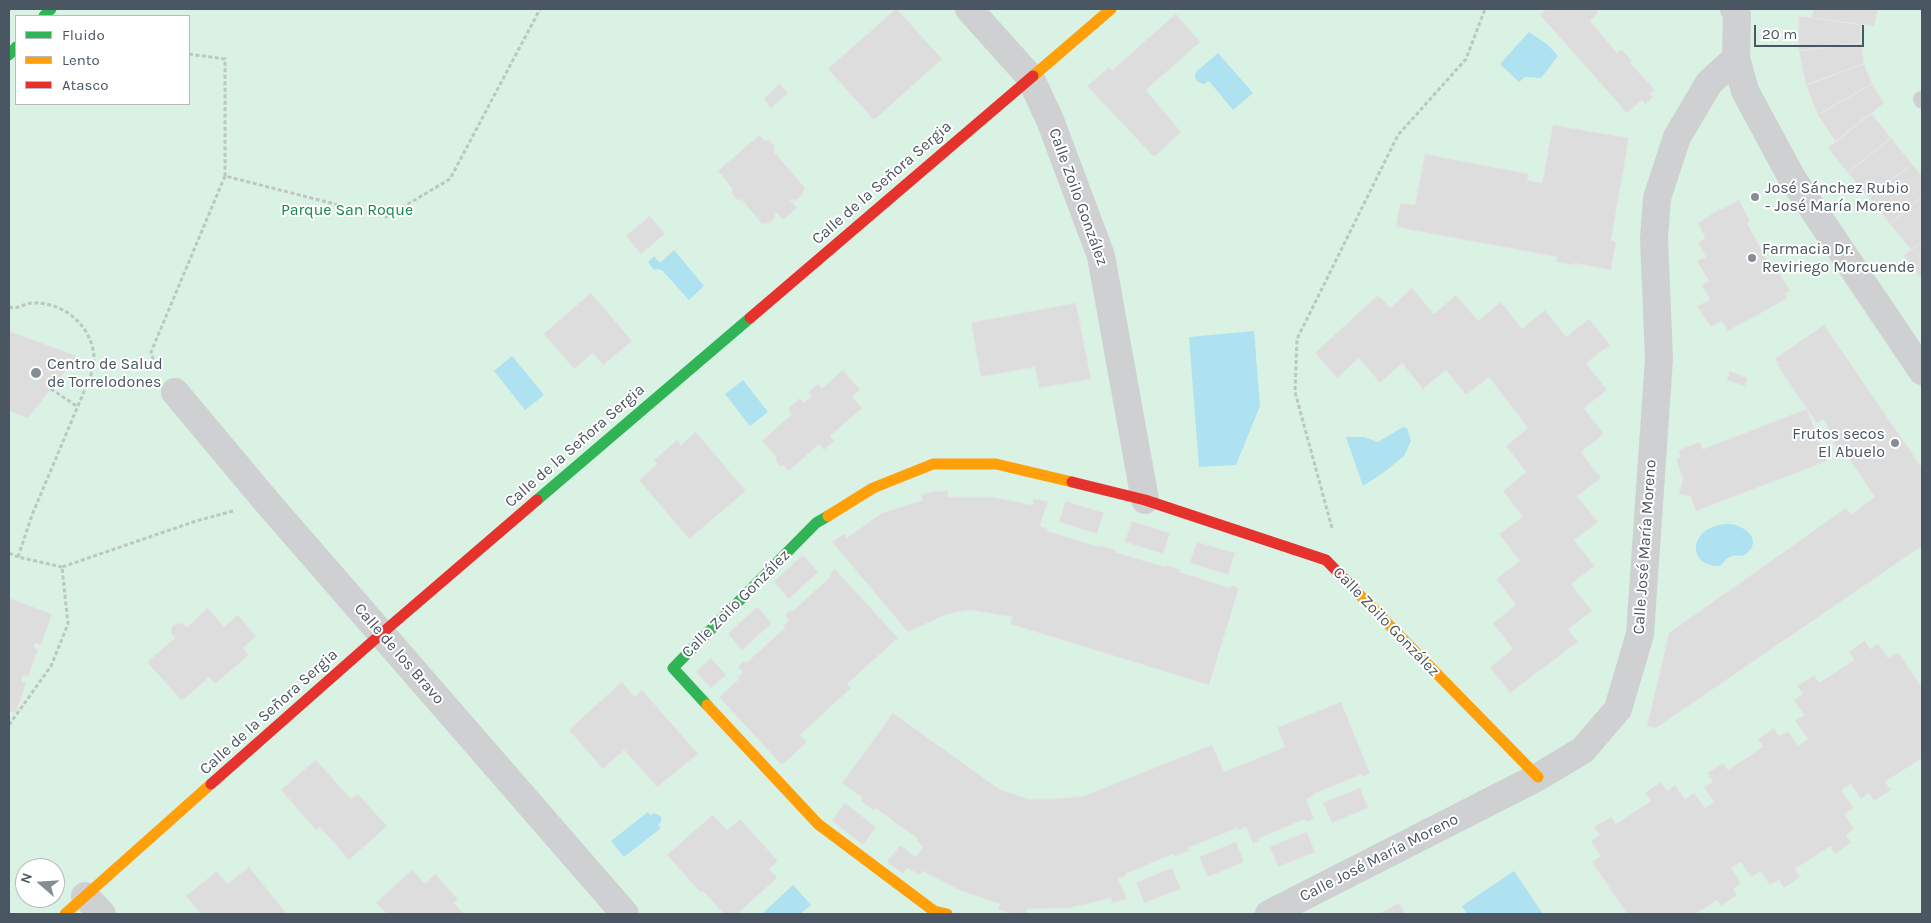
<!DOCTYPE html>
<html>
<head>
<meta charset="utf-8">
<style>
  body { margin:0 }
  #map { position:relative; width:1931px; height:923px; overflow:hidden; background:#f4f4f4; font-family:Karla,sans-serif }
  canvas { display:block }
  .frame { position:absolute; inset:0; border:10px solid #4a5661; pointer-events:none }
  .legend { position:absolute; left:15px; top:15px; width:175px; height:90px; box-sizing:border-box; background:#fff; border:1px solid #b7bbc0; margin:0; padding:6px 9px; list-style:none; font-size:15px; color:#4a5661 }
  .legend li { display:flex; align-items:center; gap:10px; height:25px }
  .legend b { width:25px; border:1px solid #b7bbc0 }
  .north { position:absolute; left:15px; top:858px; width:50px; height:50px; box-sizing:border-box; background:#fff; border:1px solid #b7bbc0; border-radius:50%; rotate:289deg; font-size:14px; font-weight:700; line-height:20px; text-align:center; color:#4a5661 }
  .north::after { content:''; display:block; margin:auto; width:18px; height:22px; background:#868d94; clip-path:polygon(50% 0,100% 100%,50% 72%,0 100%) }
  .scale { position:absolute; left:1754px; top:25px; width:110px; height:22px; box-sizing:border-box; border:2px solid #4a5661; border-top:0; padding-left:6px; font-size:15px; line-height:18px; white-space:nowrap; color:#4a5661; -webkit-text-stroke:4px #fff; paint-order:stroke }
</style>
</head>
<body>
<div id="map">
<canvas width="1931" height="923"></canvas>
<div class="frame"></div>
<ul class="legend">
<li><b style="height:6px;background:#30b455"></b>Fluido</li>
<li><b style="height:6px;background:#ff9f0a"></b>Lento</li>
<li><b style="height:6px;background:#e5322d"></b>Atasco</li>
</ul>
<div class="north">N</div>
<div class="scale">20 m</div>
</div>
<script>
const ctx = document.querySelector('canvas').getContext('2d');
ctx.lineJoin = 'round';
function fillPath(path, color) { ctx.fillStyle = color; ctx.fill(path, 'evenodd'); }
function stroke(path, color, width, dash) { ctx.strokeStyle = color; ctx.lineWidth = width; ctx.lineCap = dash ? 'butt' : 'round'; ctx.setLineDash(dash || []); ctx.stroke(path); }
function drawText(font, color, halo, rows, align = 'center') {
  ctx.font = font + ' Karla,sans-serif'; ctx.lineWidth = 4; ctx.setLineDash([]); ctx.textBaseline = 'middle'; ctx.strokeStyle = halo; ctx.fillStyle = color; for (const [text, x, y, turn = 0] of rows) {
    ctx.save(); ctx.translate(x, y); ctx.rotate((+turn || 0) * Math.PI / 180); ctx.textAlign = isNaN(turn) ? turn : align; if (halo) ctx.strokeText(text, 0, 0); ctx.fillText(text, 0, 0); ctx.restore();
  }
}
fillPath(new Path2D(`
  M9,9H1922V914H9ZM16,16H189V104H16ZM25,868H55V898H25Z`), '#d9f2e3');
fillPath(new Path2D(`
  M1529,32L1548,45L1558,56L1541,78L1525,77L1519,82L1500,64Z
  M1218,53L1253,93L1233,110L1209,81L1204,84L1198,82L1195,78L1196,72Z
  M674,250L704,286L689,300L662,270L657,269L654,270L648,262L654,256L658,261L661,262Z
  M1254,331L1260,406L1236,465L1199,467L1189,337Z
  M512,356L544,395L525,410L494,371Z
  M743,380L768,412L750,426L725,394Z
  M1403,427L1407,428L1411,441L1404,456L1383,473L1363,486L1346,437H1364L1378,442Z
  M1731,524C1744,526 1763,539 1747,553C1742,558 1738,554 1732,556C1727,557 1724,562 1720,566C1685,567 1688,523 1731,524Z
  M648,812L650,815L654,813L661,816V822L658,825L661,828L624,857L611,841Z
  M1514,871L1543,914H1467L1462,906Z
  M793,885L811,905L800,914H762Z`), '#aee2f0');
const building = new Path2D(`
  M896,9H897L942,59L874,120L828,69Z
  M1547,9H1595L1598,13L1590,21L1617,53L1621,49L1632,61L1630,63L1655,90L1650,94L1653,97L1645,104L1642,100L1627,113L1540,15Z
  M1814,9H1878L1874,26L1811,18Z
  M1176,14L1200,42L1146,90L1181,132L1154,157L1087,86L1109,67L1112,70Z
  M1799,16L1861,25V43L1799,51Z
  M1861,43L1864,64L1806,85L1799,51Z
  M1864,64L1872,84L1818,115L1806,85Z
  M780,84L788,93L771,108L764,99Z
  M1872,84L1884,103L1836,142L1818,115Z
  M1871,113L1891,138L1848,173L1828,148Z
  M1553,125L1629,138L1611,240L1616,242L1611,270L1574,263V265L1556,262L1557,257L1396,227L1400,203L1415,205L1425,154L1529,174L1527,180L1542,183Z
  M760,135L764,140H770L775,147L774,152L805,188L802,195L797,200H790L797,208L783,220L776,212L775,213V218L769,223L762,224L742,200H737L732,193V188L718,171Z
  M1891,138L1912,164L1869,198L1848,173Z
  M1912,164L1922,176V197L1890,224L1869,198Z
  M1922,197V242L1911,250L1890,224Z
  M1739,200L1750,221L1747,223L1774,273L1778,270L1790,291L1785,294L1788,298L1728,331L1722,321L1711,327L1697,306L1710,300L1702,285L1709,281L1697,261L1706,257L1698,243L1705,238L1698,223L1721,208L1722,209Z
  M650,216L665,234L641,254L626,236Z
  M1922,242V279L1903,256Z
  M1412,288L1434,314L1456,295L1478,321L1501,302L1522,329L1545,310L1566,337L1589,319L1610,345L1586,363L1607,390L1584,408L1604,434L1581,452L1601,478L1577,496L1598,522L1574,540L1595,566L1571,584L1592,611L1568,629L1578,642L1510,693L1490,667L1513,649L1493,623L1516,605L1496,579L1520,561L1499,534L1523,517L1503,491L1526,472L1506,446L1528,428L1489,377L1466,395L1446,370L1423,389L1402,363L1380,383L1359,358L1337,378L1315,353L1378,295L1390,308Z
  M591,293L632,341L603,365L593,353L574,369L544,334Z
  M1076,303L1091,379L1039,388L1035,367L981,377L971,323Z
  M1824,325L1922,468V546L1656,728L1647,726L1669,633L1846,508L1851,515L1875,497L1845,453L1839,457L1828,427L1823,419L1817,423L1777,365L1779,364L1775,359Z
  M9,331L77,356L28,418L9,411Z
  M843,370L860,390L852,397L862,408L830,436L834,441L824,450L819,444L789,471L783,465L781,467L775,460L777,458L762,441L792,414L788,409L800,398L804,403L812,396L808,392L818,384L822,388Z
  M1730,371L1748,378L1745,386L1727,380Z
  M1807,409L1827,461L1696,511L1690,496L1679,494L1683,479L1676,459L1681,457L1678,450L1700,442L1703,449Z
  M696,432L746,491L689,539L639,480L657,464L654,460L677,440L681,445Z
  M934,491H948V497H992L1033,505V499L1048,501L1040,526L1048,529L1047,531L1099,547L1100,545L1116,550L1115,552L1165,567V565L1181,570L1180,572L1230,588L1232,585L1239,588L1209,685L1010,624L1012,617L970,610L958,612L945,615L908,632L832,542L844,534L847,538L882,513L923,500L921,495Z
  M1066,501L1104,513L1097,534L1059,522Z
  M1132,521L1170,533L1163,554L1125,542Z
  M1197,542L1235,553L1228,575L1190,563Z
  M803,555L818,572L789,599L774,582Z
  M835,569L898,638L847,684L851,688L800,735L807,742L782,765L719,697L739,679L737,678L743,672L738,667L744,661L746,663L785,628L783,626L789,620L785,615L791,610L792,612L831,576L830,574Z
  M9,598L52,614L41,645L35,643L34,648L38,649L28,677L23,675L21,680L26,683L16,713L9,711Z
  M757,607L772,623L742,650L728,634Z
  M208,608L224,627L238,615L256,636L243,648L249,655L215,684L209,677L182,701L147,662L175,638L171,633L172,627L175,624L181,623L187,627Z
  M1865,641L1870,649L1878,644L1888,658L1898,652L1922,688V762L1920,759L1885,782L1891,790L1874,801L1869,793L1861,799L1851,784L1841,790L1854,808L1844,814L1854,829L1846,835L1851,843L1835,854L1830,846L1795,869L1800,877L1784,888L1779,880L1770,885L1760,871L1751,877L1741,862L1731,868L1741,883L1733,889L1737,895L1721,906L1717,900L1695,914H1627L1592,862L1601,856L1591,841L1600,835L1594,827L1611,817L1616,824L1651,801L1645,793L1661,782L1667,791L1675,785L1685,799L1694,793L1705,808L1714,802L1704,787L1713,782L1707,773L1723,763L1728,770L1763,747L1758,739L1774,728L1779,736L1788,731L1798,746L1808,739L1795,721L1804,715L1794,700L1803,694L1797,686L1814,675L1819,683L1854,660L1849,652Z
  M711,658L726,675L711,688L696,672Z
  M622,682L635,697L642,690L698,754L657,787L624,750L603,769L569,730Z
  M1341,702L1370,773L1363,777L1362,774L1313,794L1314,796L1306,799L1314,819L1306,822L1305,819L1259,838L1260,840L1253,844L1246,827L1238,831L1237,828L1188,848L1190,850L1174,857L1173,854L1125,874L1126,876L1118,879L1127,899L1112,903L1111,898L1069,908L1027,909V914H1012L998,909L1000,904L959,890L923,871L920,875L907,868L903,874L887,862L900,845L916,857L923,847L917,841L918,839L876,808L874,811L861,801L863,798L842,783L893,713L999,789L1028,799H1054L1084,796L1212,745L1224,772L1285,747L1277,728Z
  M316,760L351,799L358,794L387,826L349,860L320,827L316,830L281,790Z
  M1360,788L1368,808L1332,823L1323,803Z
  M845,803L876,827L863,845L832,821Z
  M713,815L727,830L740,819L778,861L769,869L777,878L737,914H724L703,891L701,893L667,855Z
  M1307,832L1315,852L1278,867L1270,847Z
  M1236,842L1244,862L1208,877L1199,857Z
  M249,867L287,914H201L186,896L217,871L227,884Z
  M1172,868L1181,889L1144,903L1136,883Z
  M412,870L425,884L435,874L458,899L454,903L464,914H387L376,903Z
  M1399,903L1405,914H1379Z`);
fillPath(building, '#ddddde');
stroke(building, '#e5e6e7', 1);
stroke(new Path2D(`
  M189,54L225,59V176
  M9,307C16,310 24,304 31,303C62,301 91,324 94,356C94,362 92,369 91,375L32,515L18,557L62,567
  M155,366L151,352L225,176L386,217L450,179L540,9
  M51,389L78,407
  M1332,528L1295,392L1297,339L1398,135L1466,59L1485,9
  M9,553L18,557
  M9,725L51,666L68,624L62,567L196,521L233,511`), '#bcc7c4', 3, [4, 2.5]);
stroke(new Path2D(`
  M1921,99L1922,101`), '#ced0d2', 16);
stroke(new Path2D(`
  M969,9L1030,77L1050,120L1101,256L1145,500
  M1734,9L1737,15L1736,58L1745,91L1792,178L1922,371
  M175,392L267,502L625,914
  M85,896L102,914
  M1269,914L1538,777L1583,750L1618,709L1640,634L1659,359L1654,238L1657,198L1677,137L1709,83L1736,58`), '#ced0d2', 28);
stroke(new Path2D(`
  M44,16L51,9
  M9,55L16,47
  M537,500L750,318
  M707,705L673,668L816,523L828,516`), '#30b455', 11);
stroke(new Path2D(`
  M1033,76L1111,9
  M828,516L873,488L933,464H996L1072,482
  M1354,589L1538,777
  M707,705L818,824L934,911L947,914
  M65,914L211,784`), '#ff9f0a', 11);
stroke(new Path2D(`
  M750,318L1033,76
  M1072,482L1145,500L1326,560L1354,589
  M211,784L381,634L537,500`), '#e5322d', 11);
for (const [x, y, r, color] of [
  [1755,197,5,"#868d94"],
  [1752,258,5,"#868d94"],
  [36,373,6,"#868d94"],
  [1895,443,5,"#868d94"]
]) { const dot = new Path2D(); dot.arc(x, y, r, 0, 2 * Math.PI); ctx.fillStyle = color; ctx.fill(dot); stroke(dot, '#fff', 2); }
drawText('16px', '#4a5661', '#fff', [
  ["Calle de la Señora Sergia",882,183,-41],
  ["Calle Zoilo González",1078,197,70],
  ["Calle de la Señora Sergia",575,446,-41],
  ["Calle José María Moreno",1645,547,-86],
  ["Calle Zoilo González",736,604,-45],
  ["Calle Zoilo González",1386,622,46],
  ["Calle de los Bravo",399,654,49],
  ["Calle de la Señora Sergia",269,712,-42],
  ["Calle José María Moreno",1379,858,-27]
]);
drawText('16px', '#4a5661', '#fff', [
  ["José Sánchez Rubio",1765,188],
  ["- José María Moreno",1765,206],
  ["Farmacia Dr.",1762,249],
  ["Reviriego Morcuende",1762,267],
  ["Centro de Salud",47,364],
  ["de Torrelodones",47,382],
  ["Frutos secos",1885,434,"right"],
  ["El Abuelo",1885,452,"right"]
], 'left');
drawText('16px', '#17864f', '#fff', [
  ["Parque San Roque",347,210]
]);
</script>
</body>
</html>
